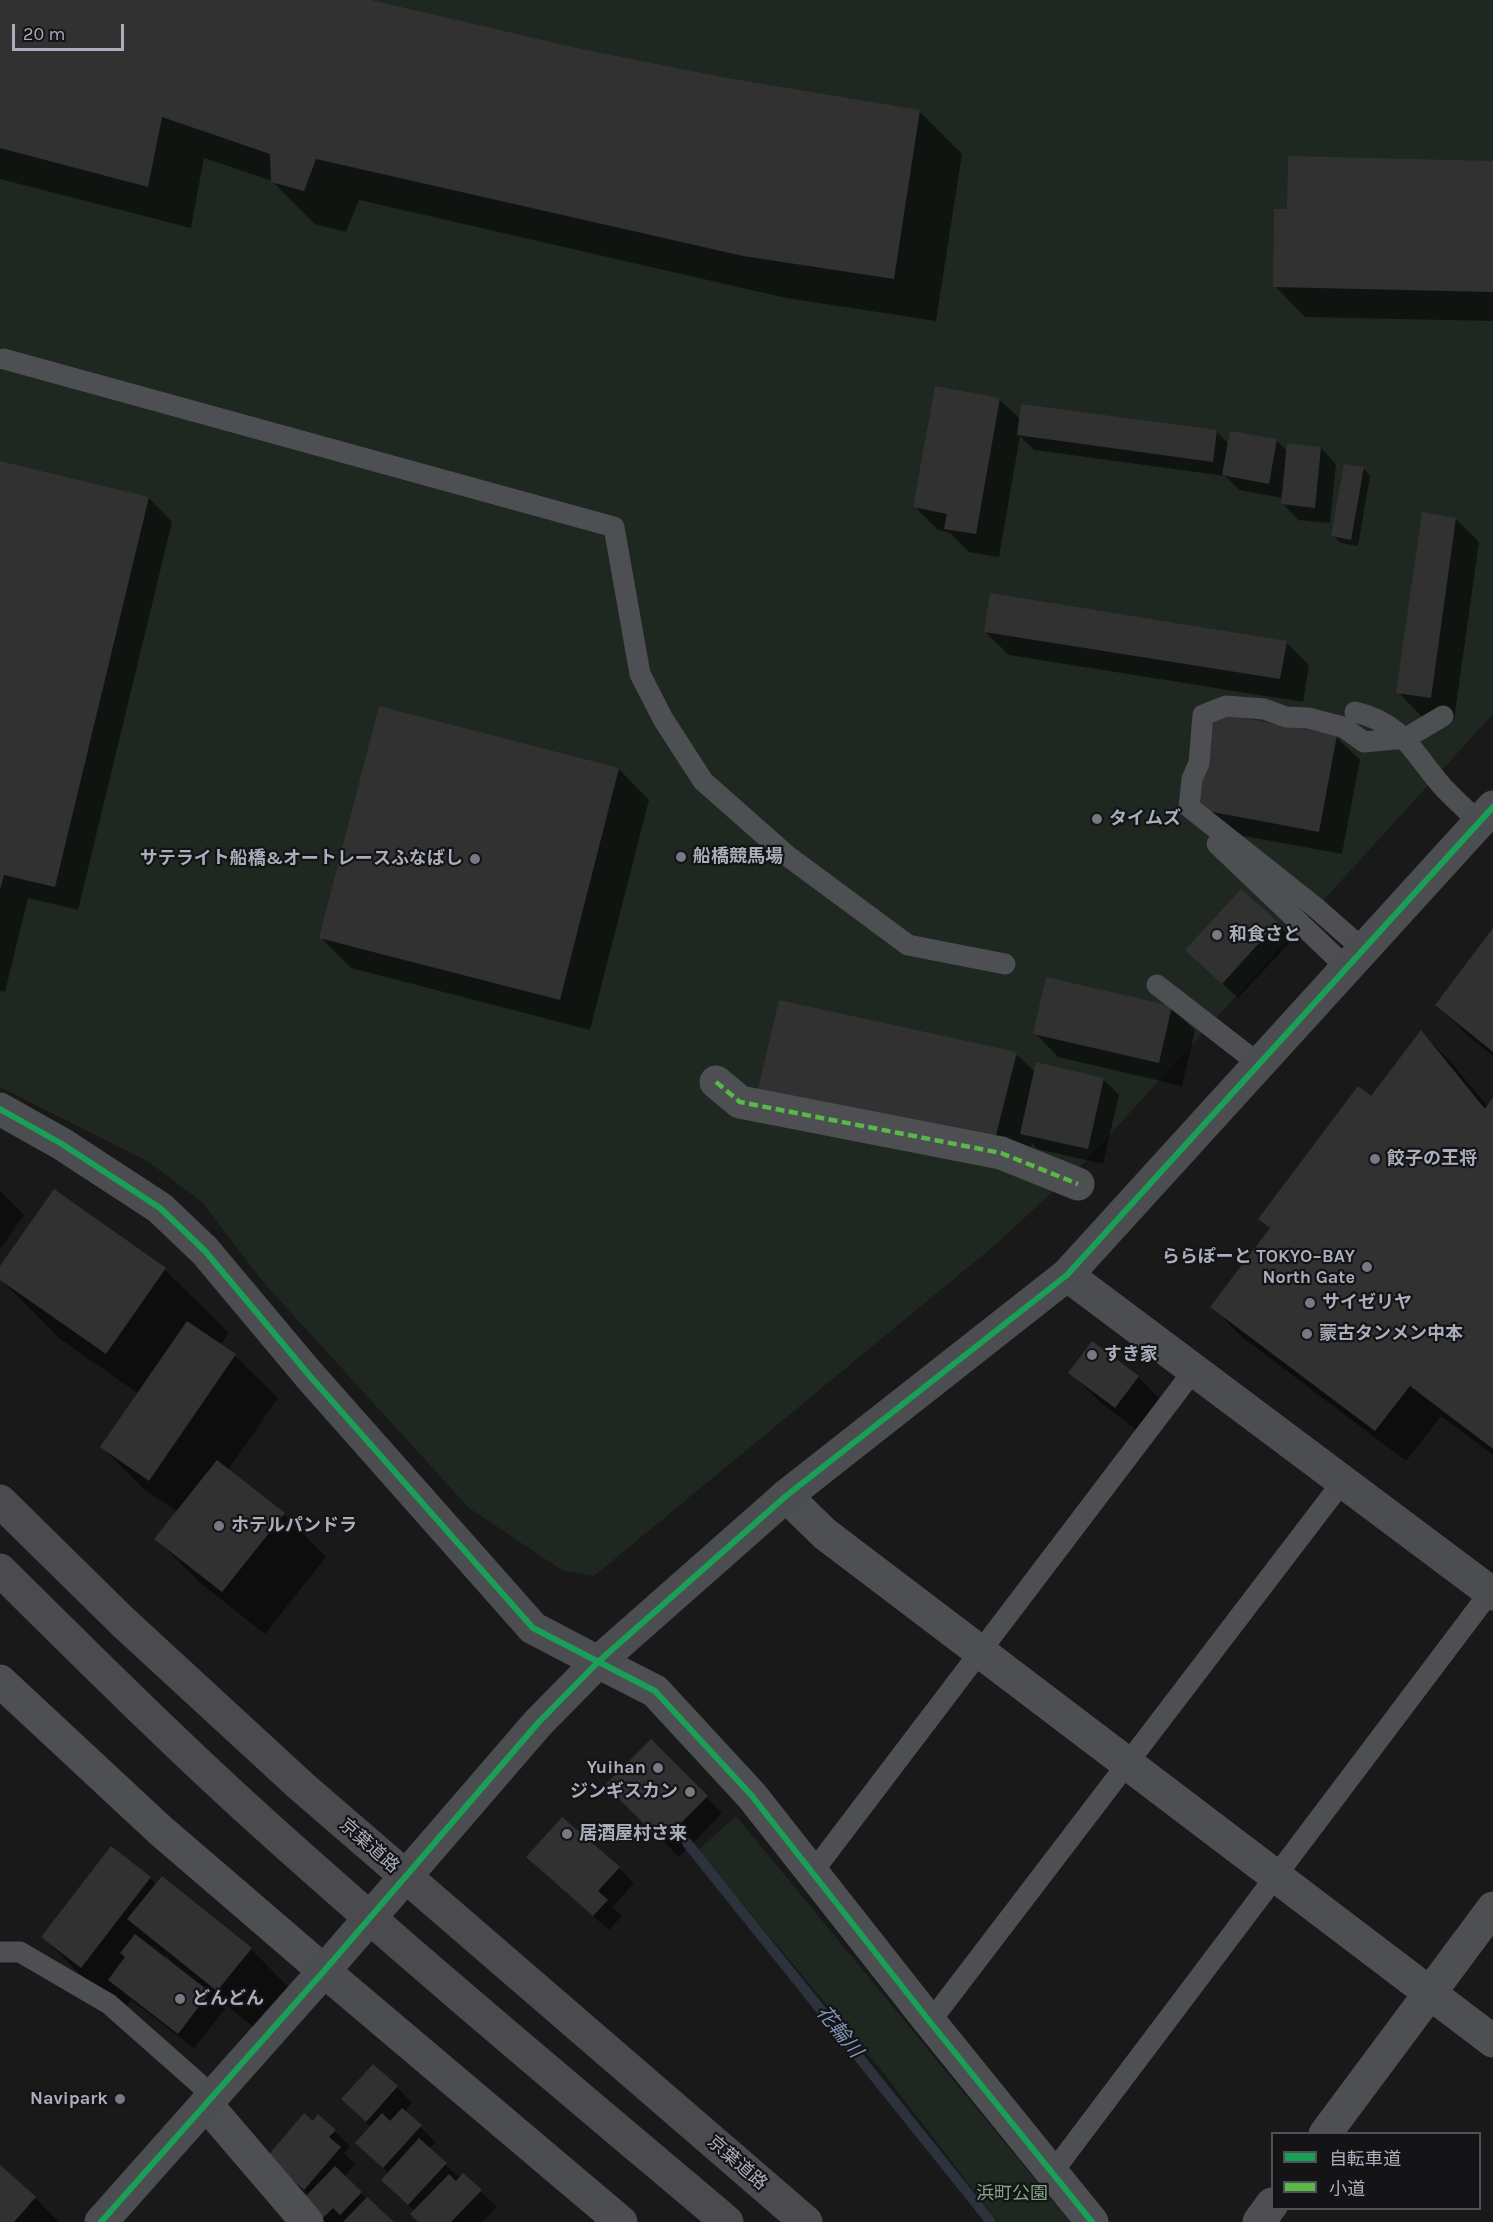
<!DOCTYPE html>
<html>
<head>
<meta charset="utf-8">
<style>
  body { margin:0 }
  #map { position:relative; width:1493px; height:2222px; overflow:hidden; background:#19191a; font-family:Karla,"Noto Sans JP",sans-serif }
  canvas { display:block }
  .legend { position:absolute; left:1271px; top:2132px; width:210px; height:78px; box-sizing:border-box; background:#141316; border:2px solid #505158; margin:0; padding:8px 10px; list-style:none; font-size:18px; color:#aaaebb }
  .legend li { display:flex; align-items:center; gap:12px; height:30px }
  .legend b { width:30px; border:2px solid #505158 }
  .scale { position:absolute; left:12px; top:24px; width:112px; height:27px; box-sizing:border-box; border:3px solid #aaaebb; border-top:0; padding-left:8px; font-size:18px; line-height:21px; white-space:nowrap; color:#aaaebb; -webkit-text-stroke:4px #141316; paint-order:stroke }
</style>
</head>
<body>
<div id="map">
<canvas width="1493" height="2222"></canvas>
<ul class="legend">
<li><b style="height:8px;background:#1a9f57"></b>自転車道</li>
<li><b style="height:8px;background:#58b947"></b>小道</li>
</ul>
<div class="scale">20 m</div>
</div>
<script>
const ctx = document.querySelector('canvas').getContext('2d');
ctx.lineJoin = 'round';
function fillPath(path, color) { ctx.fillStyle = color; ctx.fill(path, 'evenodd'); }
function stroke(path, color, width, dash) { ctx.strokeStyle = color; ctx.lineWidth = width; ctx.lineCap = dash ? 'butt' : 'round'; ctx.setLineDash(dash || []); ctx.stroke(path); }
function drawText(font, color, halo, rows, align = 'center') {
  ctx.font = font + ' Karla,"Noto Sans JP",sans-serif'; ctx.lineWidth = 4.5; ctx.setLineDash([]); ctx.textBaseline = 'middle'; ctx.strokeStyle = halo; ctx.fillStyle = color; for (const [text, x, y, turn = 0] of rows) {
    ctx.save(); ctx.translate(x, y); ctx.rotate((+turn || 0) * Math.PI / 180); ctx.textAlign = isNaN(turn) ? turn : align; if (halo) ctx.strokeText(text, 0, 0); ctx.fillText(text, 0, 0); ctx.restore();
  }
}
fillPath(new Path2D(`
  M0,0H1493V714L1085,1162L995,1245L594,1576L563,1571L469,1508L264,1283L202,1202L149,1162L0,1087Z
  M736,1816L1070,2222H998L885,2075L698,1850Z`), '#1f2721');
fillPath(new Path2D(`
  M0,0H365L580,50L727,80L919,111L962,154L936,321L786,298L359,200L346,232L315,224L272,181L204,158L191,228L0,179Z
  M1493,163V321L1305,317L1275,286L1289,210Z
  M999,399L1021,420L1217,432L1229,444L1231,433L1277,441L1288,452L1321,448L1336,464L1330,523L1298,520L1283,504V498L1239,490L1225,476L1034,450L1020,436L999,557L969,552L950,533L938,530L915,507Z
  M0,462L149,498L172,522L78,910L28,898L5,992L0,991Z
  M1363,468L1370,476L1358,546L1341,543L1333,536Z
  M1456,519L1479,542L1454,720L1421,716L1398,692Z
  M985,632L1286,642L1309,665L1303,702L1009,655Z
  M1336,737L1360,760L1342,854L1222,832L1199,808Z
  M619,769L649,800L590,1030L351,968L321,938Z
  M1241,891L1293,939L1238,998L1187,950Z
  M1493,931V1056L1467,1035L1437,1005Z
  M1172,1007L1195,1031L1182,1086L1058,1057L1035,1033Z
  M1421,1032L1451,1062L1488,1107L1493,1099V1455L1441,1416L1406,1461L1242,1337L1212,1307L1271,1229L1260,1219L1371,1098Z
  M1016,1054L1036,1073L1103,1079L1119,1095L1103,1164L1037,1149L1032,1143L1024,1173L791,1119Z
  M0,1191L24,1215L0,1249Z
  M55,1191L165,1270L229,1333L220,1345L235,1356L278,1398L228,1470L284,1514L326,1557L265,1634L199,1582L156,1539L178,1512L144,1489L102,1447L139,1394L59,1338L0,1279V1268Z
  M1093,1343L1138,1377L1169,1408L1146,1437L1101,1403L1070,1372Z
  M651,1741L722,1813L679,1857L607,1785Z
  M619,1868L634,1883L613,1907L622,1916L609,1930L544,1873Z
  M150,1878L157,1885L251,1949L293,1992L260,2032L215,1996L214,1998L225,2009L194,2048L131,2000L124,2009L85,1979L43,1937ZM166,1955L173,1963L172,1965L164,1958Z
  M397,2087L412,2103L404,2112L436,2142L429,2149L460,2178L463,2175L497,2207L482,2222H420L415,2211L398,2196L389,2173L357,2143L372,2127L358,2115Z
  M313,2123L335,2131L350,2146L344,2153L355,2164L344,2177L392,2222H326L304,2200L309,2195L283,2173Z
  M0,2167L35,2198L59,2222H0Z`), '#0007');
stroke(new Path2D(`
  M687,1843L991,2222`), '#2c333d', 10);
fillPath(new Path2D(`
  M0,0H371L581,49L727,78L920,110L894,279L743,256L316,159L304,191L271,182L270,154L162,117L148,187L0,148Z
  M1288,156L1493,161V292L1273,287L1274,209H1287Z
  M935,386L1000,398L976,534L944,529L947,514L913,507Z
  M1021,404L1217,430L1213,462L1017,435Z
  M1230,431L1277,439L1269,484L1222,475Z
  M1287,443L1321,447L1315,508L1281,504Z
  M0,461L149,497L55,887L4,875L0,890Z
  M1344,464L1364,467L1351,540L1331,536Z
  M1422,512L1456,518L1431,698L1396,693Z
  M990,593L1287,641L1280,679L984,632Z
  M379,706L619,768L560,1000L319,938Z
  M1215,713L1337,735L1319,832L1197,809Z
  M1241,889L1278,922L1222,984L1185,950Z
  M1493,928V1052L1435,1005Z
  M1046,977L1172,1006L1159,1063L1033,1034Z
  M779,1000L1017,1052L994,1143L758,1089Z
  M1421,1030L1485,1109L1493,1097V1449L1410,1386L1375,1431L1210,1307L1270,1228L1258,1219L1358,1086L1371,1096Z
  M1036,1062L1104,1078L1088,1149L1020,1134Z
  M54,1189L166,1268L106,1354L0,1280V1266Z
  M187,1321L236,1354L149,1481L100,1447Z
  M1092,1341L1139,1376L1115,1408L1068,1373Z
  M217,1460L285,1513L222,1592L154,1539Z
  M651,1739L708,1796L662,1842L605,1785Z
  M562,1817L620,1867L598,1891L608,1900L593,1916L526,1857Z
  M111,1846L151,1877L81,1968L41,1937Z
  M162,1876L252,1948L217,1991L127,1919Z
  M135,1934L210,1992L178,2034L108,1980L125,1957L120,1953Z
  M373,2064L398,2086L366,2122L341,2099Z
  M402,2108L422,2125L383,2168L355,2143L382,2113L390,2121Z
  M304,2113L313,2121L318,2114L336,2130L329,2137L341,2147L304,2190L266,2158Z
  M419,2138L447,2163L408,2205L381,2180Z
  M0,2165L36,2197L14,2222H0Z
  M335,2166L362,2192L340,2215L333,2208L322,2219L302,2200Z
  M463,2173L482,2190L451,2222H418L410,2214L449,2174L456,2181Z
  M367,2197L394,2222H343Z`), '#313132');
stroke(new Path2D(`
  M4,359L614,527L640,674L663,719L703,781L789,857L908,945L1005,964
  M1355,712C1403,723 1413,753 1442,786C1454,799 1467,810 1479,823
  M1217,844L1347,968
  M1364,950L1315,907L1189,807L1192,779L1199,763L1203,715L1226,706L1264,709L1286,717L1308,718L1343,727L1364,742L1406,738L1443,716
  M1157,985L1259,1064
  M812,1873L1194,1370
  M0,1952H20L109,2004L213,2096
  M930,2022L1343,1481
  M1052,2173L1490,1592`), '#4d4f53', 21);
stroke(new Path2D(`
  M716,1082L740,1102L1001,1153L1078,1184
  M786,1496L825,1534L1493,2041
  M598,1662L655,1691L752,1796L930,2022L1092,2222
  M0,1681L160,1830L324,1971
  M206,2104L307,2222
  M1325,2134L1493,1908
  M1259,2222L1272,2204`), '#4d4f53', 33);
stroke(new Path2D(`
  M0,1109L62,1144L160,1208L205,1251L309,1375L533,1628L598,1662
  M1067,1275L1493,1594
  M324,1971L621,2222
  M101,2222L324,1971L538,1723L598,1662L786,1496L1067,1275L1493,807`), '#4c4d51', 33);
stroke(new Path2D(`
  M0,1501L123,1622L301,1786L806,2222
  M0,1570C87,1656 174,1743 265,1825C416,1961 572,2091 727,2222`), '#4b4b4f', 33);
stroke(new Path2D(`
  M716,1082L740,1102L1001,1153L1078,1184`), '#58b947', 4.5, [9, 4.5]);
stroke(new Path2D(`
  M0,1109L62,1144L160,1208L205,1251L309,1375L533,1628L655,1691L752,1796L930,2022L1092,2222
  M101,2222L324,1971L538,1723L598,1662L786,1496L1067,1275L1493,807`), '#1a9f57', 6);
for (const [x, y, r, color] of [
  [1097,819,6,"#777a83"],
  [681,857,6,"#777a83"],
  [475,859,6,"#777a83"],
  [1217,935,6,"#777a83"],
  [1375,1159,6,"#777a83"],
  [1367,1267,6,"#777a83"],
  [1310,1303,6,"#777a83"],
  [1307,1334,6,"#777a83"],
  [1092,1355,6,"#777a83"],
  [219,1526,6,"#777a83"],
  [658,1768,6,"#777a83"],
  [690,1792,6,"#777a83"],
  [567,1834,6,"#777a83"],
  [180,1999,6,"#777a83"],
  [120,2099,6,"#777a83"]
]) { const dot = new Path2D(); dot.arc(x, y, r, 0, 2 * Math.PI); ctx.fillStyle = color; ctx.fill(dot); stroke(dot, '#141316', 2); }
drawText('bold 18px', '#aaaebb', '#141316', [
  ["タイムズ",1109,819],
  ["船橋競馬場",693,857],
  ["サテライト船橋&オートレースふなばし",463,859,"right"],
  ["和食さと",1229,935],
  ["餃子の王将",1387,1159],
  ["ららぽーと TOKYO−BAY",1355,1257,"right"],
  ["North Gate",1355,1278,"right"],
  ["サイゼリヤ",1322,1303],
  ["蒙古タンメン中本",1319,1334],
  ["すき家",1104,1355],
  ["ホテルパンドラ",231,1526],
  ["Yuihan",646,1768,"right"],
  ["ジンギスカン",678,1792,"right"],
  ["居酒屋村さ来",579,1834],
  ["どんどん",192,1999],
  ["Navipark",108,2099,"right"]
], 'left');
drawText('18px', '#aaaebb', '#141316', [
  ["京葉道路",369,1846,41],
  ["京葉道路",737,2163,41]
]);
drawText('18px', '#81a687', '#141316', [
  ["浜町公園",1012,2194]
]);
drawText('italic 20px', '#8197b7', '#141316', [
  ["花輪川",839,2032,51]
]);
</script>
</body>
</html>
